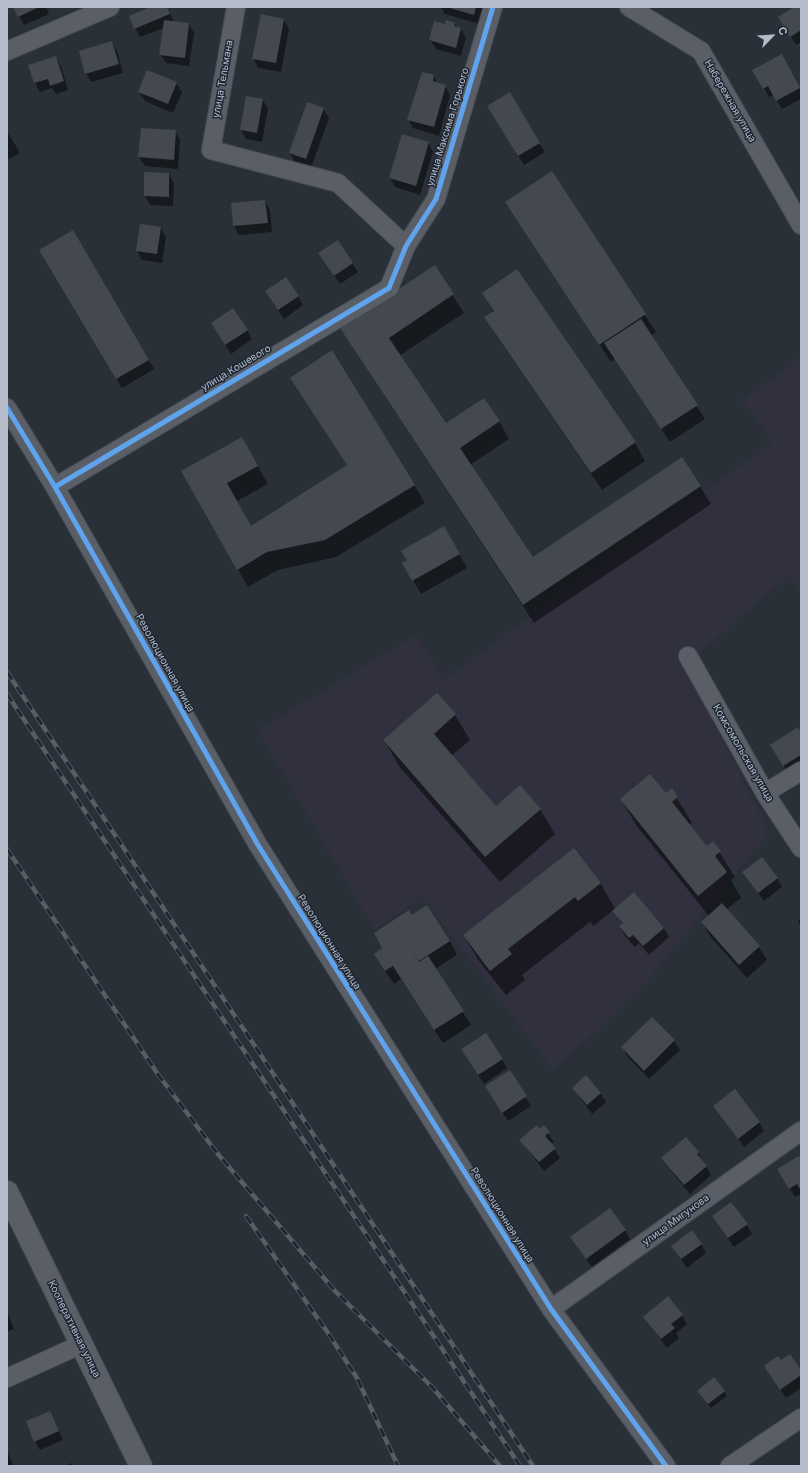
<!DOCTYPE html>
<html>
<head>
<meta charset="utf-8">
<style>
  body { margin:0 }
  #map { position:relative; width:808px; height:1473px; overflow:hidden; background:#2a3038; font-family:Inter,sans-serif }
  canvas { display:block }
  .frame { position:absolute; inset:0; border:8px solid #b4bcc9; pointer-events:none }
  .north { position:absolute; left:752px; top:16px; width:40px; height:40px; -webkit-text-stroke:3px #1d2633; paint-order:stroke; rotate:65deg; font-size:11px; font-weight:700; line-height:16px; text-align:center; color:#b4bcc9 }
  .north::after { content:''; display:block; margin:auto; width:14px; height:18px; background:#b4bcc9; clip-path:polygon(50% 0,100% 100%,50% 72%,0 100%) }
</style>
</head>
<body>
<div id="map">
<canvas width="808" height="1473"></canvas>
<div class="frame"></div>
<div class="north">С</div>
</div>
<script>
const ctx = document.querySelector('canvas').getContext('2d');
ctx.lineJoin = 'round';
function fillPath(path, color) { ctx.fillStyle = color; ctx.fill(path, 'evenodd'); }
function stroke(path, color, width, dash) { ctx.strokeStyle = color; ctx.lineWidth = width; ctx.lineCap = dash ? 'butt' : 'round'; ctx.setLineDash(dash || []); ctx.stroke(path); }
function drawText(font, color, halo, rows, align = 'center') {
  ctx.font = font + ' Inter,sans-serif'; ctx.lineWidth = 3; ctx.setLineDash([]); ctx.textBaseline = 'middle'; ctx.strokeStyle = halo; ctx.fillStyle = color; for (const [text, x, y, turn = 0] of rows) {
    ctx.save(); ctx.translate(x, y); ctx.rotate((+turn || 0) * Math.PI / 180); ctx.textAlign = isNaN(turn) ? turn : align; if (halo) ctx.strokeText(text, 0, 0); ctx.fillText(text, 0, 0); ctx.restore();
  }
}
fillPath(new Path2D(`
  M801,357V592L788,576L706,647L687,669L769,833L635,995L553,1070L422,896L375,930L258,730L416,635L443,680L773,442L743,400Z`), '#31303e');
fillPath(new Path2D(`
  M14,7H46L49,14L24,25Z
  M153,7H167L174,22L189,24L194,33L189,66L166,63L160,54L164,28L140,37L135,28Z
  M441,7H483L479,24L445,14Z
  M796,7H801V42L796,45L780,17Z
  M284,20L289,29L281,72L258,68L253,58Z
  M454,23L457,28L461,29L466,38L461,56L436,49L430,40L446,25Z
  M112,42L117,51L123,73L91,82L86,73Z
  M56,57L61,66L68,90L56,94L52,88L40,92L35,83Z
  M786,64L801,91V99L782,109L774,95L769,97L754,71Z
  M434,76L438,84L445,86L450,95L439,136L413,128L408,119Z
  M176,83L182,92L173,113L145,101L139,92Z
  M263,100L268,109L262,142L246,139L241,130Z
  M323,109L329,118L311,168L295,162L290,153Z
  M494,115L539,143L545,152L524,165Z
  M7,131L20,153L7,160Z
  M175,131L180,140L178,169L145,166L139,157Z
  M403,135L428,142L433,152L420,195L395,187L390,178Z
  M145,173L169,174L174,183L173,206L150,205L145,196Z
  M552,173L645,315L656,332L651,336L705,419L670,442L615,359L611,362L507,203Z
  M265,201L270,210L272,232L239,235L234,226L232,204Z
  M161,228L166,237L162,263L142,260L137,251Z
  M73,231L154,369L122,388L41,250Z
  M337,241L358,272L340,284L325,262Z
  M434,266L464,313L399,356L446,425L499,421L509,439L470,465L533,558L682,458L711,504L534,623L352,346Z
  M517,270L635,443L645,461L602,490L496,335L486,317L494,312L483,294Z
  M266,292L298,296L303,305L284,319Z
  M247,330L252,339L231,354L217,332Z
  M291,379L414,485L425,503L336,557L278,570L248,587L183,472L242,439L268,484L237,501L251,527L348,466Z
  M444,527L467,568L421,594L403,563Z
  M455,715L470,740L451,756L496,807L540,809L555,834L500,882L399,766L384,740Z
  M801,734V767L789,774L776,754Z
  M672,790L692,823L689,825L707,847L713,842L735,877L731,880L741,898L727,909L759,947L767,960L747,978L710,936L702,922L709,916L636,825L621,799L666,795Z
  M574,850L601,884L615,909L664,928L669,937L649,955L639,943L635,947L625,936L620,927L623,924L613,910L594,926L590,922L522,975L525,980L506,995L479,961L464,936Z
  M743,872L777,878L782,887L764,901Z
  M412,916L450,941L457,955L435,969L471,1025L443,1043L401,979L394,984L383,968L384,949Z
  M801,918V926L798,921Z
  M674,1041L680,1050L649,1079L627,1056L622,1047Z
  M467,1058L502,1059L507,1068L484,1084Z
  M509,1072L531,1106L508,1121L486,1087Z
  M573,1088L600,1093L606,1102L592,1114Z
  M714,1106L759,1122L764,1131L744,1147Z
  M544,1127L554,1142L551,1144L560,1158L544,1171L521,1140Z
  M698,1153L711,1175L690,1194L668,1167L662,1158Z
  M801,1162V1194L795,1197L778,1170Z
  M713,1216L747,1225L752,1234L734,1247Z
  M625,1230L630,1239L592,1267L577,1247Z
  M701,1244L706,1253L687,1268L672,1246Z
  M7,1311L14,1329L7,1332Z
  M682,1315L687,1324L676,1333L679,1338L667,1348L644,1317Z
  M781,1361L801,1372V1388L786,1398L765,1366Z
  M714,1378L727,1396L711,1408L701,1395Z
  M50,1412L63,1440L40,1450L35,1441Z
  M7,1450L13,1465L12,1466H7Z
  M71,1463L73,1466H65Z`), '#0007');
fillPath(new Path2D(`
  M13,7H39L18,17Z
  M150,7H167L170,14L134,29L129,16Z
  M446,7H476L474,15Z
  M794,7H801V30L790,37L778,17Z
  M261,14L284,19L276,63L252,59Z
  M164,20L189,23L185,58L159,55Z
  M446,20L455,23L454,26L461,28L456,48L429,40L434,21L445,24Z
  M112,41L119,64L85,74L79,51Z
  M782,54L800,88L776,101L768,86L763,89L752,70Z
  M56,56L64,81L50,86L48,79L34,83L28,65Z
  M147,70L177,82L168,104L138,92Z
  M422,72L434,75L433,81L446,85L434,127L407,120Z
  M510,92L540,143L518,156L487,106Z
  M246,96L263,99L257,133L240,130Z
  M307,102L324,108L306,159L289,153Z
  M141,128L176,130L174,160L138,157Z
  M402,134L429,142L416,186L389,178Z
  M552,171L646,314L599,345L505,202Z
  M144,172L169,173V197L144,196Z
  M265,200L268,223L233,226L231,203Z
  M140,224L161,227L157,254L136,251Z
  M73,230L149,360L116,379L39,250Z
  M338,240L353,263L334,276L318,253Z
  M435,265L454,294L389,338L446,423L484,398L500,421L460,448L533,557L682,457L701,486L523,605L340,328Z
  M517,269L636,442L591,473L484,317L494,311L482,293Z
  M286,277L299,296L278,310L265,291Z
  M233,308L248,330L225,345L211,323Z
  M641,319L698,405L661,429L604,343Z
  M332,350L415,485L325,540L267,552L237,570L181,471L242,437L258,466L227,483L251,526L347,465L290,378Z
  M444,526L460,554L412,581L402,563L407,560L401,551Z
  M437,693L456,714L434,734L496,806L520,785L541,809L485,857L383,740Z
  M798,727L801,732V755L783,766L770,745Z
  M650,774L666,793L672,788L678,797L672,802L707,846L713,841L721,851L715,856L727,872L698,896L620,799Z
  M574,848L601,883L578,901L575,897L508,949L512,954L490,971L463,935Z
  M762,857L778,878L758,893L742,872Z
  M634,892L664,928L643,946L633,935L629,938L619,926L623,923L612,911Z
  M722,903L760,946L739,965L701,922Z
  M427,905L450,941L419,961L413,953L419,962L428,956L464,1011L434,1030L393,966L385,971L374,954L382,948L374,933L409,910L412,915Z
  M652,1017L675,1040L644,1071L621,1047Z
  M486,1033L503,1059L478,1075L461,1049Z
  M510,1070L527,1096L502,1113L485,1086Z
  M586,1075L601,1093L587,1105L572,1088Z
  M735,1089L760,1122L738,1139L713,1106Z
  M537,1125L540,1129L544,1125L550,1132L545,1136L556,1148L539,1162L519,1140Z
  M686,1137L699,1152L697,1154L707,1166L684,1185L661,1158Z
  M799,1156L801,1160V1191L797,1184L789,1189L777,1169Z
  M731,1202L748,1224L728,1238L712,1216Z
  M610,1208L626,1230L586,1259L570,1237Z
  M692,1230L702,1244L681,1259L671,1246Z
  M668,1296L683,1315L671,1324L675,1328L661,1339L643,1317Z
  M790,1354L801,1370V1375L780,1390L764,1366L778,1356L781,1360Z
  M714,1377L725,1391L708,1404L697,1391Z
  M50,1411L59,1431L34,1442L26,1421Z`), '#444950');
const minor = new Path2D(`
  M236,7L211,150L338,183L406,246
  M629,7L701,51L801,225
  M7,51L110,7
  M7,408L55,487L258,845L551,1309L666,1466
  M55,487L389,288L406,246L436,199L493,7
  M688,656L765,793L801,848
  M765,793L801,771
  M551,1309L801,1131
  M7,1378L82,1344
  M730,1466L801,1418`);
const tertiary = new Path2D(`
  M7,1192L141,1466`);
stroke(minor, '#484c53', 20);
stroke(tertiary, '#484c53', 24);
stroke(minor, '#5a5e66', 18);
stroke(tertiary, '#5a5e66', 22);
const rail = new Path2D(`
  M7,672L533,1466
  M7,694L520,1466
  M7,849L157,1073L217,1153L335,1291L432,1387L500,1466
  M246,1216L328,1333L357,1378L398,1466`);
stroke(rail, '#595d64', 4.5);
stroke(rail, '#1d2633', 3, [9]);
stroke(new Path2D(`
  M7,408L55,487L258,845L551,1309L666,1466
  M55,487L389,288L406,246L436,199L493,7`), '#60a3ed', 5);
drawText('10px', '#b4bcc9', '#1d2633', [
  ["улица Тельмана",223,79,-80],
  ["Набережная улица",730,101,60],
  ["улица Максима Горького",448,127,-73],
  ["улица Кошевого",236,368,-31],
  ["Революционная улица",165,663,61],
  ["Комсомольская улица",743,753,60],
  ["Революционная улица",329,942,58],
  ["Революционная улица",502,1215,58],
  ["улица Мигунова",676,1220,-36],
  ["Кооперативная улица",74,1329,64]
]);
</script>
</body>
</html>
